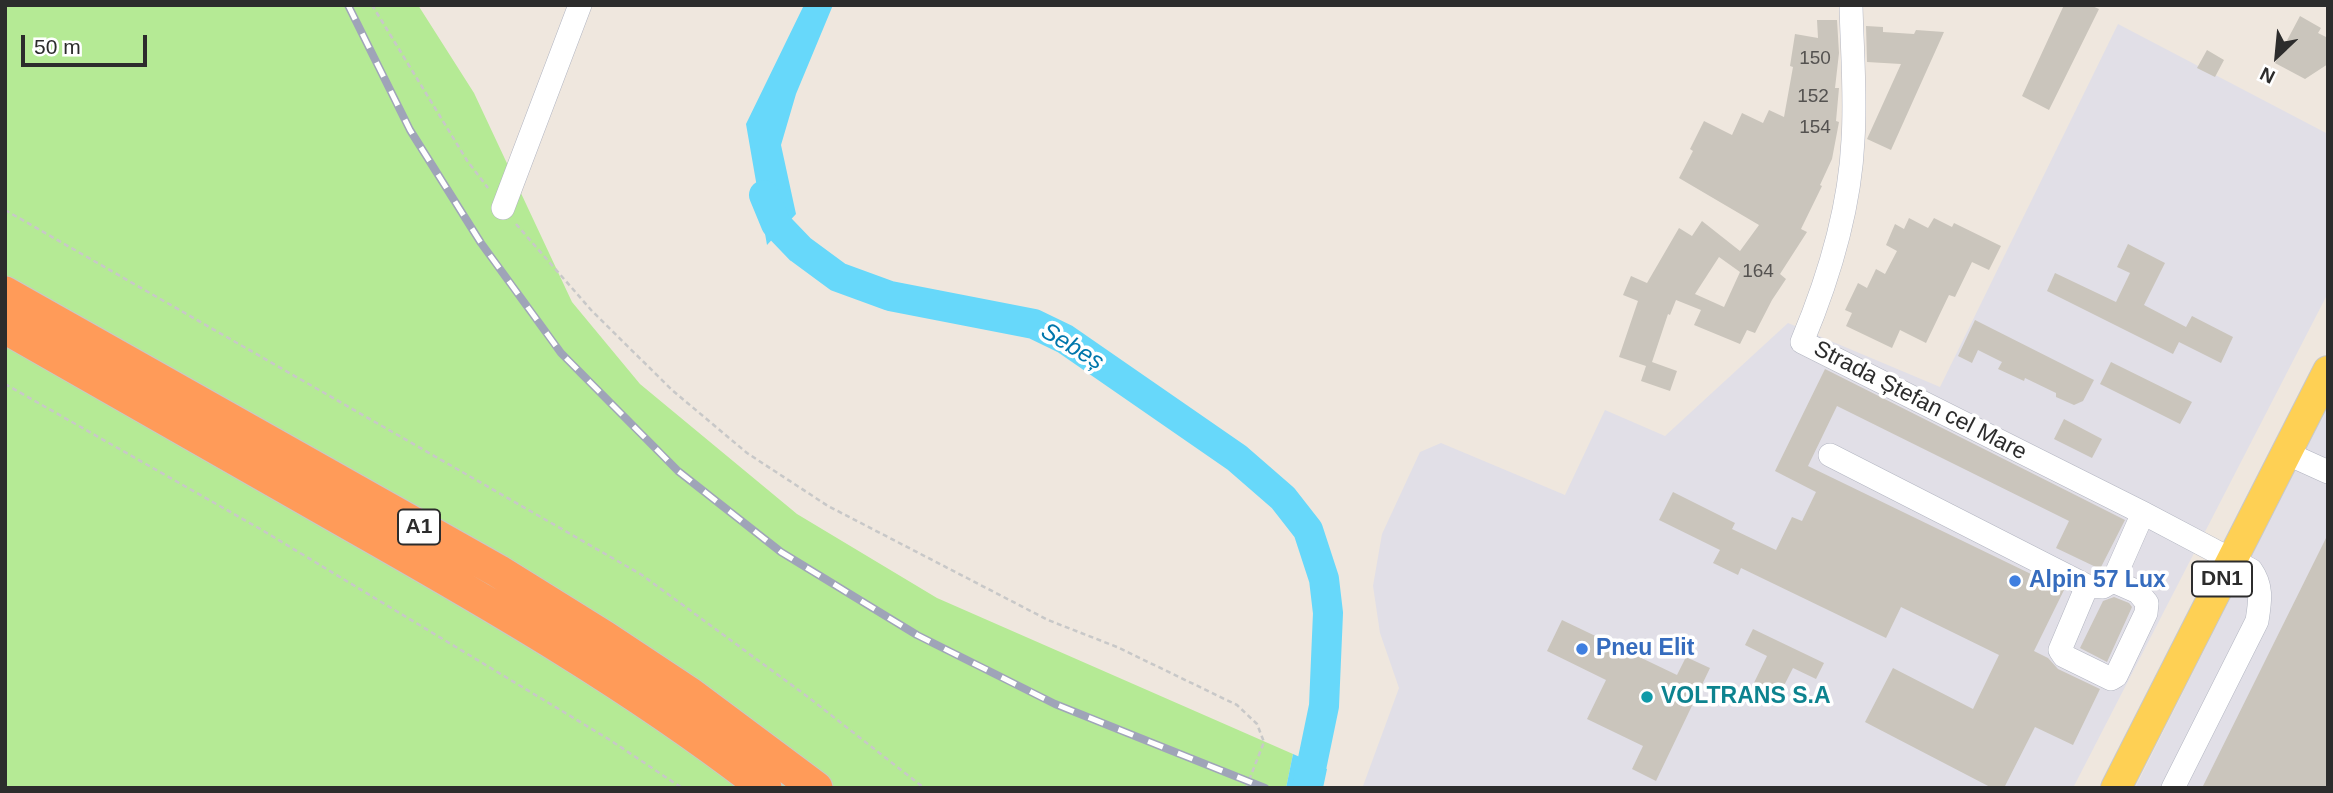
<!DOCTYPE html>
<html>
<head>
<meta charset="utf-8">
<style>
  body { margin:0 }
  #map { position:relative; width:2333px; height:793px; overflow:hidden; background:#efe7de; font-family:Arial,sans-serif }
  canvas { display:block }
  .frame { position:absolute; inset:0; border:7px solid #2c2c2c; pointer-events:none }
  .north { position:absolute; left:2242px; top:21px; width:70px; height:70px; -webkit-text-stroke:5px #fff; paint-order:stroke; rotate:206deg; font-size:19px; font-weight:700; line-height:28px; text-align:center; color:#2c2c2c }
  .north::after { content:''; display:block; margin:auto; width:24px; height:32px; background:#2c2c2c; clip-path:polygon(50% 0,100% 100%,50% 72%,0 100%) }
  .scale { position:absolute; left:21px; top:35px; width:126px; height:32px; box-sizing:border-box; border:4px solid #2c2c2c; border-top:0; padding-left:9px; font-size:21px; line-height:24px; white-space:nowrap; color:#2c2c2c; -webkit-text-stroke:5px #fff; paint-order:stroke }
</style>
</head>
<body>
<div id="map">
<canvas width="2333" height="793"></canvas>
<div class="frame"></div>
<div class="north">N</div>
<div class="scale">50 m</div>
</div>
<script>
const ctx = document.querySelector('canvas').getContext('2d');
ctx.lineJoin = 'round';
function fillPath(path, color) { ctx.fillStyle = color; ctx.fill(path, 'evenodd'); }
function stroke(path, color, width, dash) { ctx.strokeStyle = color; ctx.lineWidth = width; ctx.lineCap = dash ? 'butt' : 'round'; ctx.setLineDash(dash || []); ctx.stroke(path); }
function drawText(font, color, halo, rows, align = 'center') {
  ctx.font = font + ' Arial,sans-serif'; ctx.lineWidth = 7; ctx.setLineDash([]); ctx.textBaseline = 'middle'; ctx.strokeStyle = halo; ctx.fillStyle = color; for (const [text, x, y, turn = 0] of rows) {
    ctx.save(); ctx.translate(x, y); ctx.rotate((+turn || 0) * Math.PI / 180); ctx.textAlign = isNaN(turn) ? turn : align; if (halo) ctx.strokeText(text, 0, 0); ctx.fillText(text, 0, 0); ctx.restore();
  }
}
fillPath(new Path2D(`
  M2118,24L2328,134V293L2073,788H1368L1363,786L1399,688L1380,633L1373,586L1382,534L1420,452L1441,443L1565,495L1605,410L1665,436L1788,323L1940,387Z
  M2328,404V788H2135Z`), '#e1dfe7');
fillPath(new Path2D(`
  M5,5H418L474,93L572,302L640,384L797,514L937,598L1293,754L1286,788H5Z`), '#b5ea95');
fillPath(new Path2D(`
  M804,5H833L796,94L781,145L796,214L767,245L746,124Z
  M1293,754L1327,769L1323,788H1286Z`), '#67d8fa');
stroke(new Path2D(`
  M764,195L776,224L800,249L838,277L890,296L1034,324L1065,339L1237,458L1283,498L1308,530L1324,579L1328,613L1324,706L1307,788`), '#67d8fa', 30);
fillPath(new Path2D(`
  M2064,5H2090L2099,9L2049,110L2022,96Z
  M2300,16L2321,28L2318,33L2328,38V64L2305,79L2275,63Z
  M1817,20H1837L1839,53L1835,88H1839L1836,121L1839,122L1832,159L1820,185L1822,186L1801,229L1807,232L1780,274L1786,279L1772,300L1755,333L1747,330L1740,344L1694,325L1701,310L1676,300L1670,315L1668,314L1652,362L1677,371L1670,391L1641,381L1646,366L1619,357L1638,301L1623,295L1631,276L1647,283L1679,228L1692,236L1702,221L1740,251L1759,225L1679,178L1693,151L1690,149L1704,121L1732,135L1742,113L1763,123L1769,110L1784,117L1793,67L1790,66L1795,34L1818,38ZM1719,257L1740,272L1724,307L1695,294Z
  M1866,26L1883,27V32L1914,34L1916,30L1944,32L1891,150L1867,139L1901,64L1867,62Z
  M2207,50L2224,60L2215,77L2197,68Z
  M1909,218L1928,228L1934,218L1952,227L1954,223L2001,246L1989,270L1972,262L1955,297L1949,295L1926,343L1900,330L1892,348L1846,326L1852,313L1845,310L1858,283L1867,288L1876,269L1885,274L1897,251L1886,245L1895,224L1904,229Z
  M2128,244L2165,263L2144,305L2186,327L2192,316L2233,337L2221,363L2179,342L2173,354L2047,291L2055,273L2116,302L2130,273L2117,267Z
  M1975,320L2094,380L2083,401L2074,405L2056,397V393L2025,378L2024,381L1998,369L2002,362L1978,350L1972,363L1958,356Z
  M2111,362L2192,402L2180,424L2100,384Z
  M1825,369L2125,520L2100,569L2056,548L2069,521L1837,406L1808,466L2064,590L2034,651L2048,658L2058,669L2100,689L2073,745L2035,727L2004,788H1992L1865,722L1893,668L1973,709L1999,655L1901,607L1886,638L1741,568L1738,575L1713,563L1720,550L1659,520L1673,492L1735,523L1732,529L1776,550L1792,517L1802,521L1816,492L1775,471Z
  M2064,419L2102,439L2092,458L2054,439Z
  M2328,534V788H2202Z
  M2114,597L2129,603L2132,607L2107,662L2080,648L2103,601Z
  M1562,620L1677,675L1686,657L1710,668L1656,781L1632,769L1643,746L1587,719L1606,680L1547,651Z
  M1753,629L1824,663L1816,679L1793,668L1775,703L1750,691L1767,656L1745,645Z`), '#cac5bc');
const minor = new Path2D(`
  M1851,5C1852,50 1856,95 1853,140C1850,207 1828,280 1802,342L2143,513L2251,570C2263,587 2260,601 2257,621L2173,788
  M503,208L580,5
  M2286,453L2328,472
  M1830,455L2087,586L2103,587L2113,581L2143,513
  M2087,586L2060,650L2064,656L2111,679L2116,676L2146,613L2147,603L2138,592L2113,581`);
const major = new Path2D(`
  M2116,788L2328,371`);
const highway = new Path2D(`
  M5,293L498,571L604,637L690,694L816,788
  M5,327C120,392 235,458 350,524C493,605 635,687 765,788`);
stroke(minor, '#b2b5c1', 24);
stroke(major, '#c8c8c8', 32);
stroke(highway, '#c8c8c8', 35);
stroke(new Path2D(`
  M372,5L468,162L488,188
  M5,210L642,575L808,697L924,788
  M516,224L592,311L672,390L747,453L828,506L1048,620L1117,647L1237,705L1257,724L1264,742L1246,788
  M5,384L262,530L610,740L682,788`), '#c8c8c8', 2.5, [5, 3.5]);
stroke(minor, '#fff', 23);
stroke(major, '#fed054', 30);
stroke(highway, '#ff9b59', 33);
const rail = new Path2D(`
  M348,5L410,130L481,243L561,353L678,471L781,552L917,635L1055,704L1265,788`);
stroke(rail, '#9fa4b8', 8);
stroke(rail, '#fff', 5, [16]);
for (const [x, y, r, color] of [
  [2015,581,7,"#3f7fe0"],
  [1582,649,7,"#3f7fe0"],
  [1647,697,7,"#0f9aa8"]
]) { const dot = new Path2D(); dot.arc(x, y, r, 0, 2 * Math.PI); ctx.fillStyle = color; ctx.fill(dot); stroke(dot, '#fff', 2.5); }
drawText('19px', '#545250', null, [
  ["150",1815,59],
  ["152",1813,97],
  ["154",1815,128],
  ["164",1758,272]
]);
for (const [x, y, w] of [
  [419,527,42],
  [2222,579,60]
]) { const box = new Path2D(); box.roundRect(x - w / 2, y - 17.5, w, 35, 5); ctx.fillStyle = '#fff'; ctx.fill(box); stroke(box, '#2c2c2c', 2); }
drawText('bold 21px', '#2c2c2c', null, [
  ["A1",419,527],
  ["DN1",2222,579]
]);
drawText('23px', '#2c2c2c', '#fff', [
  ["Strada Ștefan cel Mare",1920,401,27]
]);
drawText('bold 23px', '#366cbe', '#fff', [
  ["Alpin 57 Lux",2029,581],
  ["Pneu Elit",1596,649]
], 'left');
drawText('bold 23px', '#0d838f', '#fff', [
  ["VOLTRANS S.A",1661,697]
], 'left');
drawText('italic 24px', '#0077ac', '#fff', [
  ["Sebeș",1072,347,31]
]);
</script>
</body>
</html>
